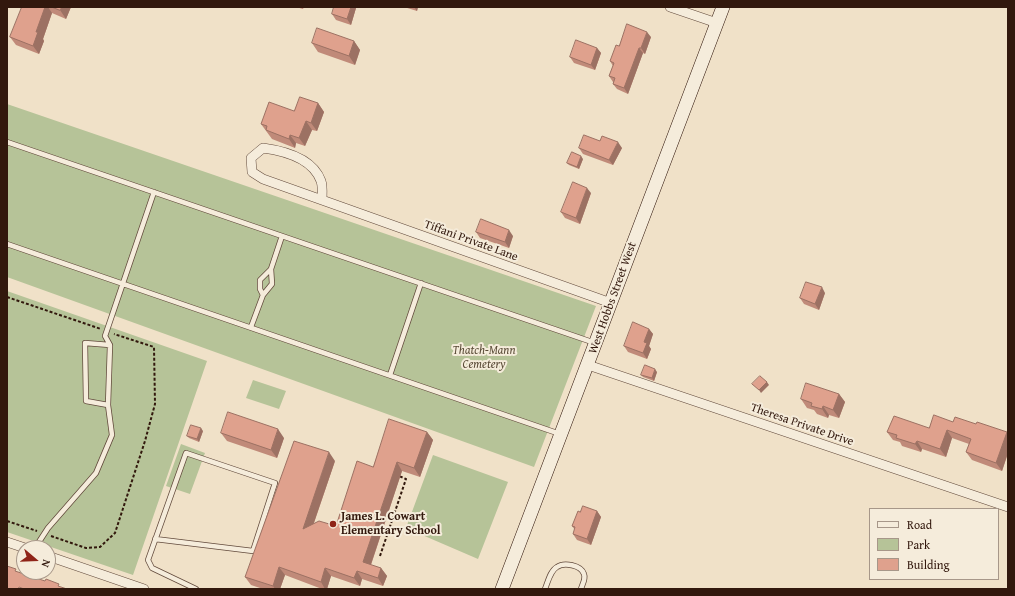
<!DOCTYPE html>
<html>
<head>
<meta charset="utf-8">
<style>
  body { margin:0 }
  #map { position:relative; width:1015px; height:596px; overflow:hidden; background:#f0e1c8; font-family:"Gentium Book Plus",serif }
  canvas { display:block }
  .frame { position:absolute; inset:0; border:8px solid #32180d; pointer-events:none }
  .legend { position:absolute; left:869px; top:508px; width:130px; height:72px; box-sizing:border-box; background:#f5ecdb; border:1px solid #a79789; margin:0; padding:5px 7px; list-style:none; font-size:12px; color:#32180d }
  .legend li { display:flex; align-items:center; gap:8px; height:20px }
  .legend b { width:20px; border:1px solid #a79789 }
  .north { position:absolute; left:16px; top:540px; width:40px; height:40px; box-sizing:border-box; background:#f5ecdb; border:1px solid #a79789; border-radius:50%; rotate:109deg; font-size:11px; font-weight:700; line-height:16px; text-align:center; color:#32180d }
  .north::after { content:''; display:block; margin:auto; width:14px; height:18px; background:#8f2418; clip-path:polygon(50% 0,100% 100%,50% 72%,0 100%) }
</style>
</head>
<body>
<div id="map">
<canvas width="1015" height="596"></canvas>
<div class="frame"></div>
<ul class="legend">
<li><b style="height:5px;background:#f5ecdb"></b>Road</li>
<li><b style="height:11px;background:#b6c398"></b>Park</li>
<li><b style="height:11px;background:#dfa18d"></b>Building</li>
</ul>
<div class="north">N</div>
</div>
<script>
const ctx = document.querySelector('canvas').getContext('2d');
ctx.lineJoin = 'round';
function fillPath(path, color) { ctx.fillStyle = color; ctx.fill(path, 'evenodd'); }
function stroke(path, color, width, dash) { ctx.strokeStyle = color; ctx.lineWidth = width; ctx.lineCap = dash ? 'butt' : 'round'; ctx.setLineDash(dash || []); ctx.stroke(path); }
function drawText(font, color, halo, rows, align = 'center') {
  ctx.font = font + ' "Gentium Book Plus",serif'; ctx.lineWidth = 4; ctx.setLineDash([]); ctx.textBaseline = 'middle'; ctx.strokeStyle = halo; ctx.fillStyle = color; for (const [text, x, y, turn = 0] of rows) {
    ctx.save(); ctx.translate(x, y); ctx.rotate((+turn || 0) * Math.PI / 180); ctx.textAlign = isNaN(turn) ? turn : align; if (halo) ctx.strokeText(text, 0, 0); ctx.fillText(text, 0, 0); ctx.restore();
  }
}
fillPath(new Path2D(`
  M7,104L596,306L534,467L7,277Z
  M7,291L207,361L133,575L7,532Z
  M253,380L286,391L279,409L246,398Z
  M181,444L205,453L190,494L166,486Z
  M433,455L508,482L478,559L406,528Z`), '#b6c398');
const lane = new Path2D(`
  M7,142L595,343
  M7,244L560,434
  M263,295L260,289V280L271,269
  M251,327L263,295L272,284L271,269L282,236
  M110,345L105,336L154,192
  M390,375L421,283
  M155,539L253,551L275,483L186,453L148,560L152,568L196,589
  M35,548L48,528L96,473L112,435L108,405L110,345L85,343L86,401L108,405
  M545,589C548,582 550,571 557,567C564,562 581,565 584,574C586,579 582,585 581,589`);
const street = new Path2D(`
  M670,7L717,23
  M263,148C285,151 313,159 321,181C323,187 322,195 322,200L263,179L252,172L251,158Z
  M322,200L611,303
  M588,365L1008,507
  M7,542L25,548
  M48,556L144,589`);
const secondary = new Path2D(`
  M502,589L723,7`);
stroke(lane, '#624a3c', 6);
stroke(street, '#624a3c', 10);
stroke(secondary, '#32180d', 14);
stroke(new Path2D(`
  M7,297L101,329
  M7,521L37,531
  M51,536L86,548L100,547L115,533L145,441L155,404L154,347L114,334
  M380,556L406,479L399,476`), '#32180d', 2, [3, 2]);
stroke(lane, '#f5ecdb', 4.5);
stroke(street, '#f5ecdb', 9);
stroke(secondary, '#f5ecdb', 13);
fillPath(new Path2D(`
  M22,7H71L66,19L52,13L43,39L44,41L39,54L16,45L10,37Z
  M296,7H304L303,9Z
  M404,7H418L417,11Z
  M356,8L351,25L336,20L332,14Z
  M651,37L645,54L643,53L628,94L617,89L613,84V82L609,76L613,66L610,61L619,46Z
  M354,41L360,50L355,65L318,52L312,43Z
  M597,48L601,53L595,70L574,63L570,57Z
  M318,103L324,112L317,131L312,130L305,146L296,143L295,148L272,139L261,124L294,111Z
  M600,141L622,148L613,165L583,154L579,148Z
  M583,159L579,169L569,165L567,163Z
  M591,193L580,224L565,218L561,212Z
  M476,232L513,236L509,248L480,238Z
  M825,293L819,310L804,304L800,298Z
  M649,329L653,334L649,346L651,349L647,359L628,352L624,346Z
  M657,372L654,381L643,377L641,375Z
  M839,394L845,402L839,418L829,415L828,418L817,414L814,410L807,408L801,399Z
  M953,422L976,424L1008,434V453L1002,471L972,460L966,452L969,444L952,438L946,457L922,449L921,452L902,446L900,442L893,440L887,432L929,428Z
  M203,431L199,442L189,438L187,436Z
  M427,432L433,440L420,477L402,471L371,565L381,568L387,576L383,586L362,579L360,586L331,576L327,589H322L285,575L280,589H263L251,585L245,577L335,461L314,523L336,526L373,467Z
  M221,433L284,438L277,458L227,441Z
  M597,511L601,517L591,545L577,540L573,534L575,530L572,526L580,512Z`), '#c08a79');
fillPath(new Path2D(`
  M45,7H48L52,13L43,39L44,41L39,54L33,46L36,32Z
  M62,7H71L66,19L60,10Z
  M351,7H356V8L351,25L347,19Z
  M414,7H418L417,11Z
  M647,32L651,37L645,54L641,48Z
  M354,41L360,50L355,65L349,56Z
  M597,48L601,53L595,70L591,65Z
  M639,48L643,53L628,94L624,88Z
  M318,103L324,112L317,131L311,123Z
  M306,121L312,130L305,146L299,138Z
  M290,135L296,143L295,148L289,139Z
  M618,142L622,148L613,165L609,160Z
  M581,156L583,159L579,169L577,167Z
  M587,188L591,193L580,224L576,218Z
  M509,230L513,236L509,248L505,242Z
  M822,287L825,293L819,310L815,304Z
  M649,329L653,334L649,346L651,349L647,359L643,353L644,342Z
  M655,369L657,372L654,381L652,378Z
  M767,382L769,385L761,393L759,390Z
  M839,394L845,402L839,418L833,410Z
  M823,406L829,415L828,418L822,409Z
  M201,428L203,431L199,442L197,439Z
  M278,429L284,438L277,458L271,450Z
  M947,430L952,438L946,457L940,449Z
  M427,432L433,440L420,477L414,468Z
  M1007,432L1008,434V453L1002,471L996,463Z
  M917,441L922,449L921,452L915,444Z
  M329,452L335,461L309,537L303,529Z
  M397,462L402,471L369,570L363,562Z
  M597,511L601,517L591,545L587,539Z
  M279,567L285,575L280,589H275L273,586Z
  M325,568L331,576L327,589H325L321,582Z
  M381,568L387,576L383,586L378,578Z
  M357,571L362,579L360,586L354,578Z`), '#9c7163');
const building = new Path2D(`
  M22,7H45L36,32H38L33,46L10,37Z
  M52,7H62L60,10Z
  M334,7H351L347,19L332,14Z
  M627,24L647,32L641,48H639L624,88L613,84L615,78L609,76L614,63L610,61L616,45L619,46Z
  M317,28L354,41L349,56L312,43Z
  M576,40L597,48L591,65L570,57Z
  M300,97L318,103L311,123L306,121L299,138L290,135L289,139L266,130L267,126L261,124L269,102L294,111Z
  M584,135L600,141L602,136L618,142L609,160L579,148Z
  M572,152L581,156L577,167L567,163Z
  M573,182L587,188L576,218L561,212Z
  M481,219L509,230L505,242L476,232Z
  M806,282L822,287L815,304L800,298Z
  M633,322L649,329L644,342L647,343L643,353L624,346Z
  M645,365L655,369L652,378L641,375Z
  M760,376L767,382L759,390L752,384Z
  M806,383L839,394L833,410L823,406L822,409L811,406L812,403L801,399Z
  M228,412L278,429L271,450L221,433Z
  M934,415L953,422L955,417L976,424L977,422L1007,432L996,463L966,452L971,439L947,430L940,449L917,441L915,444L896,438L897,435L887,432L894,416L929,428Z
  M389,419L427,432L414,468L397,462L363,562L381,568L378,578L357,571L354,578L325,568L321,582L279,567L273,586L245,577L294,441L329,452L303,529L319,521L336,526L357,461L373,467Z
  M191,425L201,428L197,439L187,436Z
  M583,506L597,511L587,539L573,534L575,527L572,526L578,511L580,512Z
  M7,566L16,569L15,571L45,581L46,579L59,584L58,586L67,589H24L19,587L18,589H7Z`);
fillPath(building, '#dfa18d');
stroke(building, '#9c7163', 1);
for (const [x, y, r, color] of [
  [333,524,4,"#8f2418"]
]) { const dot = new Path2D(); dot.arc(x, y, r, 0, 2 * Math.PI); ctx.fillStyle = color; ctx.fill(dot); stroke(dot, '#f5ecdb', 1.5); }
drawText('12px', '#32180d', '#f5ecdb', [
  ["Tiffani Private Lane",471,241,20],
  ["West Hobbs Street West",613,298,-70],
  ["Theresa Private Drive",802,425,19]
]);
drawText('italic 12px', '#5a4b37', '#f5ecdb', [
  ["Thatch-Mann",484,351],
  ["Cemetery",484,365]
]);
drawText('bold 12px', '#32180d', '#f5ecdb', [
  ["James L. Cowart",341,517],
  ["Elementary School",341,531]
], 'left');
</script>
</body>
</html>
